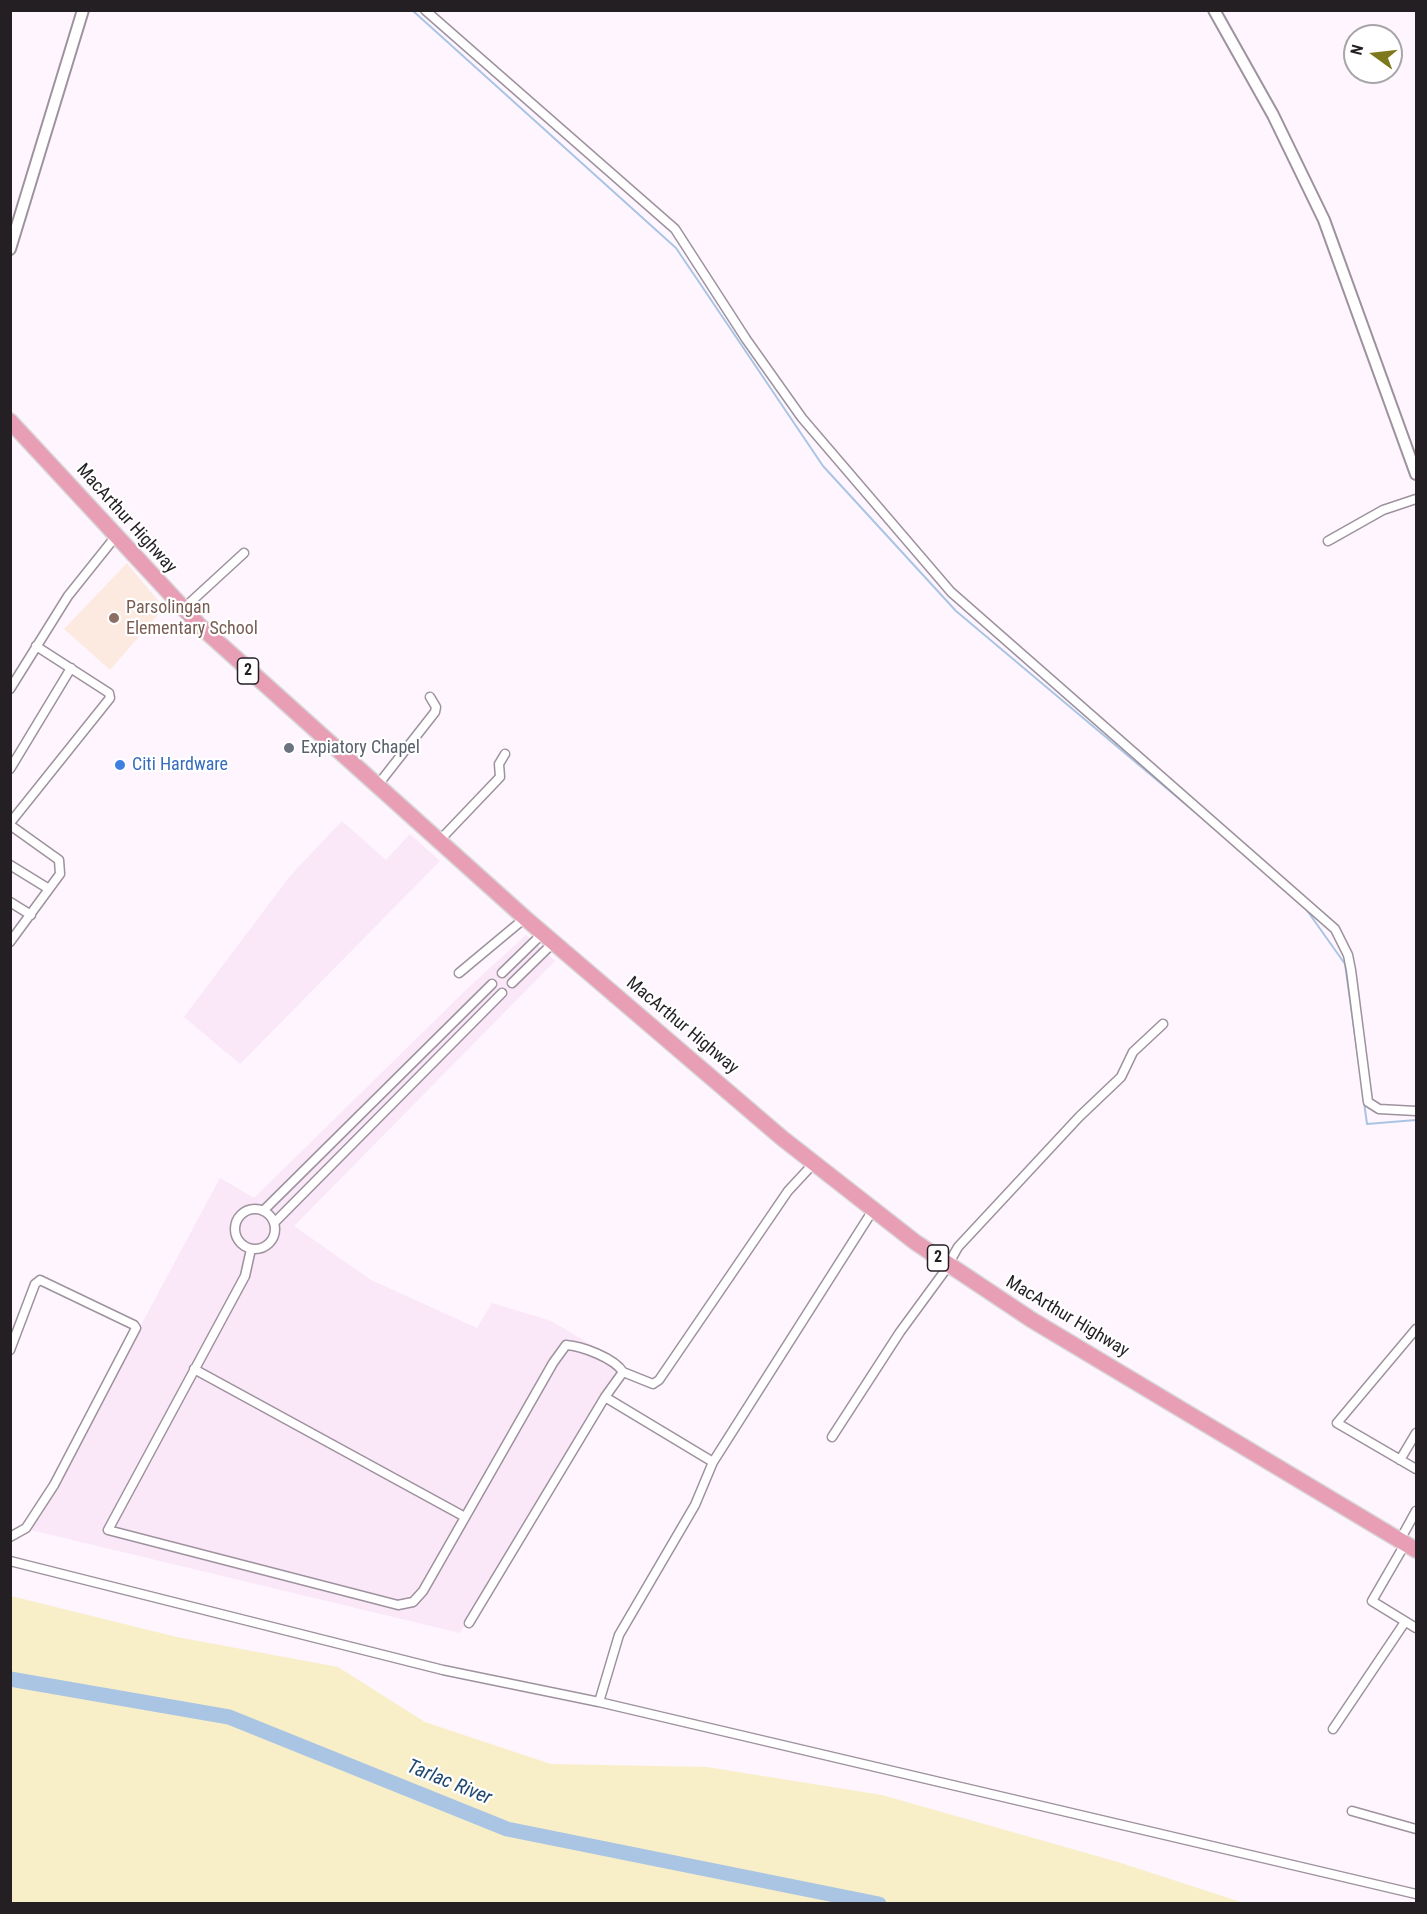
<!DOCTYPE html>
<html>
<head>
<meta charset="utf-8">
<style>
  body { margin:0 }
  #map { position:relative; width:1427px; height:1914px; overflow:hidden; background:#fef5fe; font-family:"Roboto Condensed",sans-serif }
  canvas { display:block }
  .frame { position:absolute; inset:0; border:12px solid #231f23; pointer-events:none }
  .north { position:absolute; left:1343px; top:24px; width:60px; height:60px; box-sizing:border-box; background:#fff; border:2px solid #a7a5a7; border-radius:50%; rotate:285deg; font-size:16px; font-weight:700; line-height:24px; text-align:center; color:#231f23 }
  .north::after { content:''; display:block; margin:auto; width:21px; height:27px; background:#7e781d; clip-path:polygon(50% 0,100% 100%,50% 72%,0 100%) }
</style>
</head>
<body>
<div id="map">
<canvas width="1427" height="1914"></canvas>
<div class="frame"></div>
<div class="north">N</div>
</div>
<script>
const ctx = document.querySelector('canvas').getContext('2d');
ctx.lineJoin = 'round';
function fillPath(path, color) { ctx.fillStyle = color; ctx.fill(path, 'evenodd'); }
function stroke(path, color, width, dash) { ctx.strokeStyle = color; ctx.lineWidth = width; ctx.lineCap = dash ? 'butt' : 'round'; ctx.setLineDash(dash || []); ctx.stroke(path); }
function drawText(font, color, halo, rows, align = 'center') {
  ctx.font = font + ' "Roboto Condensed",sans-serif'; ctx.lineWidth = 4.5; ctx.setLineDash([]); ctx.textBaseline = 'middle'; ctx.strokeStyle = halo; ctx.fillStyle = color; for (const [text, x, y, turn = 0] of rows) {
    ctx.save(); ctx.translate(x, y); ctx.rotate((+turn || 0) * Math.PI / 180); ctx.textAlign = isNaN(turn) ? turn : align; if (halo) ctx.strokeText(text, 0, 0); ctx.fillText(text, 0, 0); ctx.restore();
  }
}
fillPath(new Path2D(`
  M342,821L386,860L410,834L440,861L240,1064L184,1017L290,876Z
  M526,935L555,961L294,1226L371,1280L477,1328L492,1303L551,1321L622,1363L460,1633L31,1530L220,1178L254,1198L470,986Z`), '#fae7f8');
fillPath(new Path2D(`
  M127,563L164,608L110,670L64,629Z`), '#fceae0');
fillPath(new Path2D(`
  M11,1596L177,1637L338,1667L425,1722L551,1764L707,1767L882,1795L1118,1862L1244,1903H11Z`), '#f8efc9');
stroke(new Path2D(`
  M412,10L676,248L823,466L956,611L1221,834
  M1306,909L1345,964L1359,1064
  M1364,1102L1367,1124L1416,1120`), '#a9c5e3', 2);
stroke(new Path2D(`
  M10,1679L229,1717L507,1829L879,1904`), '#a9c5e3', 15);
const minor = new Path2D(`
  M425,10L675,229L746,339L802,418L951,592L1335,929L1348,955L1351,970L1368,1102L1379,1109L1416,1111
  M1328,541L1383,510L1416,499
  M183,609L244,553
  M10,689L68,596L116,536
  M10,769L71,668
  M377,786L435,712L436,707L430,697
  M10,823L110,698L109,693L36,646
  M10,825L59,860L60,874L10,942
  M438,842L500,777L499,764L505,754
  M10,865L49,889
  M10,902L31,915
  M459,973L525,918
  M502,973L542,934
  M512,983L553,943
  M235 1229a20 20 0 1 1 40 0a20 20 0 1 1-40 0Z
  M263,1211L492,984
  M274,1223L502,993
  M251,1249L245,1276L108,1530L398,1605L413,1602L423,1591L553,1363L566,1345C582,1346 614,1358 623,1372
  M1416,1329L1337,1423L1416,1469
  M10,1350L35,1284L40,1280L134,1325L136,1328L54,1485L26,1528L10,1537
  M194,1369L465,1517
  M605,1397L623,1372L653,1384L659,1380L788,1191L814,1163
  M832,1437L900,1332L944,1272L958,1247L1079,1117L1121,1077L1133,1052L1163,1024
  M1400,1460L1416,1433
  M1400,1540L1416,1511
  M1405,1544L1372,1601L1416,1628
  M10,1561L443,1670L599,1702L1416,1894
  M469,1623L605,1397L713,1462
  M599,1702L619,1635L695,1505L713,1462L873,1210
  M1333,1729L1405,1622
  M1352,1811L1416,1829`);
const tertiary = new Path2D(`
  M1214,10L1273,115L1324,220L1416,474
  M10,249L83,10`);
const trunk = new Path2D(`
  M10,421L200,626L525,918L782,1138L915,1242L1032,1320L1416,1550`);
stroke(minor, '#9d929d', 11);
stroke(tertiary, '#9d929d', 14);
stroke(trunk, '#d7d7d7', 18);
stroke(minor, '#fff', 8);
stroke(tertiary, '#fff', 10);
stroke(trunk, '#e89fb6', 15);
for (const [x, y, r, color] of [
  [114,618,6,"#8d6e63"],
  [289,748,6,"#6b7280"],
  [120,765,6,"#3f7fe0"]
]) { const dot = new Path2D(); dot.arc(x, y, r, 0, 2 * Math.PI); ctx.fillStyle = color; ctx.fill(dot); stroke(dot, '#fff', 2); }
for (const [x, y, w] of [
  [248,671,21],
  [938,1258,21]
]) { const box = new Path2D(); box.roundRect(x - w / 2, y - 13, w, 26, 4.5); ctx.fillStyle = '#fff'; ctx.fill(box); stroke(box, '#231f23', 1.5); }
drawText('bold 16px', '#231f23', null, [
  ["2",248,671],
  ["2",938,1258]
]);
drawText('18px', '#231f23', '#fff', [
  ["MacArthur Highway",126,519,48],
  ["MacArthur Highway",682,1026,40],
  ["MacArthur Highway",1067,1317,31]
]);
drawText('18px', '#785e54', '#fff', [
  ["Parsolingan",126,608],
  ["Elementary School",126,629]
], 'left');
drawText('18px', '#5b616d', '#fff', [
  ["Expiatory Chapel",301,748]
], 'left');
drawText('18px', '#366cbe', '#fff', [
  ["Citi Hardware",132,765]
], 'left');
drawText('italic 20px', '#1f4870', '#fff', [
  ["Tarlac River",449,1783,22]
]);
</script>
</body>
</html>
